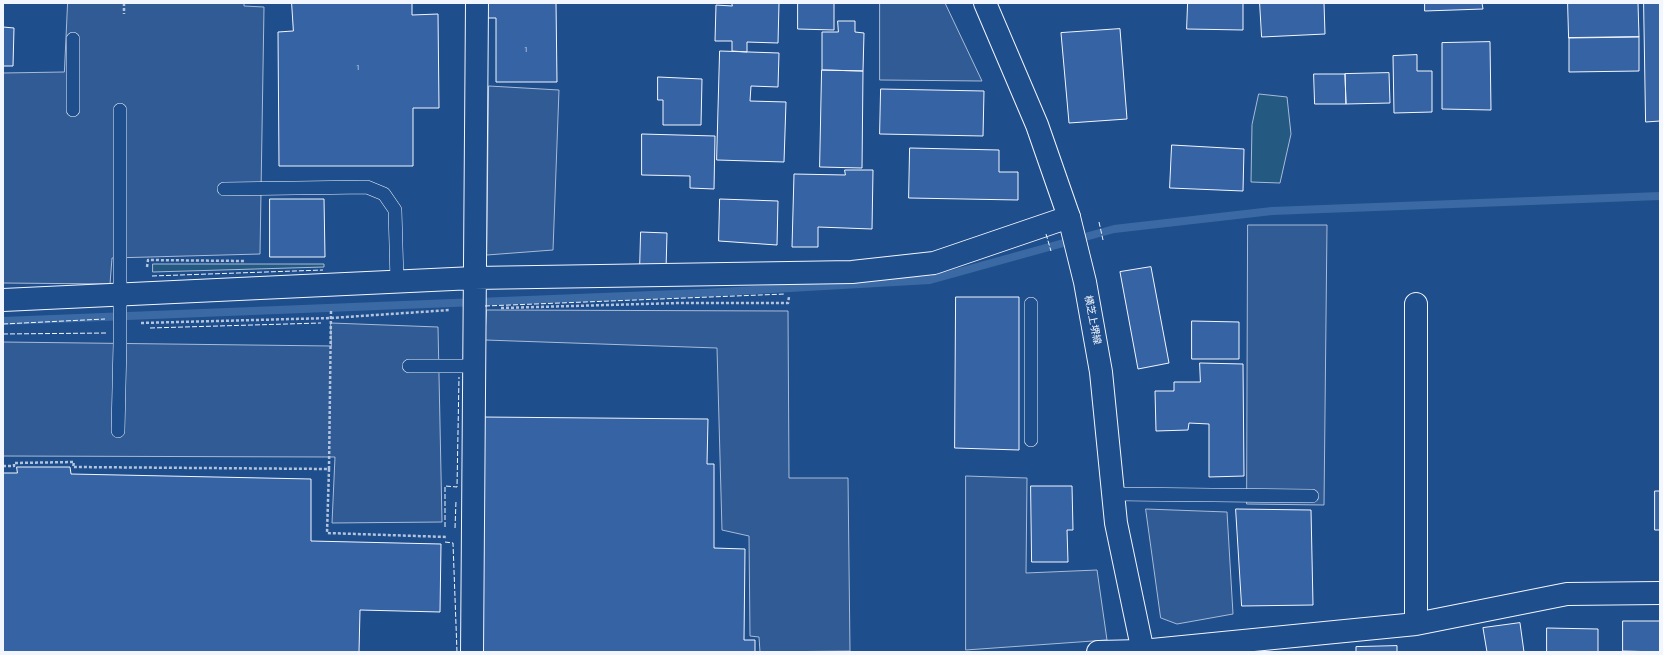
<!DOCTYPE html>
<html>
<head>
<meta charset="utf-8">
<style>
  body { margin:0 }
  #map { position:relative; width:1663px; height:655px; overflow:hidden; background:#1f4e8c; font-family:"Roboto Condensed",sans-serif }
  canvas { display:block }
  .frame { position:absolute; inset:0; border:4px solid #f2f6ff; pointer-events:none }
</style>
</head>
<body>
<div id="map">
<canvas width="1663" height="655"></canvas>
<div class="frame"></div>
</div>
<script>
const ctx = document.querySelector('canvas').getContext('2d');
ctx.lineJoin = 'round';
function fillPath(path, color) { ctx.fillStyle = color; ctx.fill(path, 'evenodd'); }
function stroke(path, color, width, dash) { ctx.strokeStyle = color; ctx.lineWidth = width; ctx.lineCap = dash ? 'butt' : 'round'; ctx.setLineDash(dash || []); ctx.stroke(path); }
function drawText(font, color, halo, rows, align = 'center') {
  ctx.font = font + ' "Roboto Condensed","Noto Sans JP",sans-serif'; ctx.lineWidth = 3; ctx.setLineDash([]); ctx.textBaseline = 'middle'; ctx.strokeStyle = halo; ctx.fillStyle = color; for (const [text, x, y, turn = 0] of rows) {
    ctx.save(); ctx.translate(x, y); ctx.rotate((+turn || 0) * Math.PI / 180); ctx.textAlign = isNaN(turn) ? turn : align; if (halo) ctx.strokeText(text, 0, 0); ctx.fillText(text, 0, 0); ctx.restore();
  }
}
const green = new Path2D(`
  M1259,94L1287,97L1291,134L1280,183L1251,182L1252,125Z
  M153,264H324V267L153,272Z`);
fillPath(green, '#245a82');
stroke(green, '#a8bbd7', 1);
const parking = new Path2D(`
  M68,3H244V6L264,7L260,254L112,258L110,284L3,283V73L64,72Z
  M880,3H945L982,81L880,80Z
  M489,86L559,90L553,250L487,255Z
  M1248,225H1327L1324,505L1247,504Z
  M487,310L788,311L789,478H848L850,651L760,652L759,637L750,636L749,536L722,530L717,348L485,340Z
  M331,323L438,327L442,522L332,523L335,457L3,456V342L331,346Z
  M966,476L1027,478L1026,573L1097,570L1107,640L966,650Z
  M1146,509L1227,512L1233,614L1177,624L1161,618Z`);
fillPath(parking, '#305b95');
stroke(parking, '#a8bbd7', 1);
stroke(new Path2D(`
  M3,321L702,293L930,280L1114,229L1272,211L1660,196`), '#3b69a3', 8);
const building = new Path2D(`
  M292,3H412V15L438,14L439,108H413V166H279L278,32L293,31Z
  M486,3H556L557,82H496V18H487Z
  M732,3H779L778,43L747,42V52L732,51V41H715L716,5L732,6Z
  M798,3H834V30L798,29Z
  M1188,3H1243V30L1187,29Z
  M1260,3H1324L1325,34L1262,37Z
  M1425,3H1482L1483,9L1425,11Z
  M1568,3H1638L1639,37L1569,38Z
  M1644,3H1660V121L1646,122Z
  M838,21H855V32L864,33L863,71L822,70V32H838Z
  M3,27L14,28L13,66H3Z
  M1120,29L1127,119L1069,123L1061,33Z
  M1639,37V71L1569,72V38Z
  M1490,42L1491,110L1442,109V43Z
  M720,51L779,53L778,87L751,86L750,101L786,102L784,162L717,160Z
  M1417,55V71H1432V112L1394,113L1393,56Z
  M822,70L863,71L862,168L820,167Z
  M1389,73L1390,103L1346,104L1345,74Z
  M1314,74H1345L1346,104H1315Z
  M658,77L702,79L701,125H663V100H658Z
  M881,89L984,91L983,136L880,134Z
  M642,134L715,136L714,189L690,188V176L642,175Z
  M1172,145L1244,149L1243,191L1170,188Z
  M910,148L999,150V172H1018V200L909,198Z
  M845,170H873L872,229L818,227V247H792L794,174L845,175Z
  M270,199H324L325,257H270Z
  M720,199L778,201L777,245L719,241Z
  M641,232L667,233L666,270L640,269Z
  M1151,267L1169,363L1138,369L1120,272Z
  M956,297H1019V450L955,448Z
  M1192,321L1239,322V359H1192Z
  M1200,363L1243,364L1244,476L1209,477V424L1189,423L1188,430L1156,431L1155,391H1174V382H1200Z
  M481,417L708,419L707,464H714V548L745,549L744,640H755V652H480Z
  M17,467H70L71,474L311,479V541L441,544L440,612L360,610L359,652H3V473H17Z
  M1031,486H1072L1073,530H1067L1068,562H1032Z
  M1655,491H1660V530H1655Z
  M1236,509L1311,510L1313,605L1242,606Z
  M1623,621H1660V652L1623,651Z
  M1520,623L1524,652H1487L1483,628Z
  M1547,628L1598,629V652H1547Z
  M1397,646V652H1356V647Z`);
fillPath(building, '#3563a3');
stroke(building, '#f2f6ff', 1);
const service = new Path2D(`
  M73,39V110
  M224,189L367,187L384,194L395,210L397,281
  M1031,304V440
  M409,366H473
  M118,431L120,343V110
  M1114,494L1312,496`);
const minor = new Path2D(`
  M3,300L474,278L852,272L934,263L1069,217
  M1416,624V304
  M472,652L477,3
  M1098,652L1142,651L1416,624L1567,594L1660,593`);
const primary = new Path2D(`
  M985,3L1037,125L1069,217L1085,282L1101,372L1116,523L1143,652`);
stroke(service, '#f2f6ff', 14);
stroke(minor, '#f2f6ff', 24);
stroke(primary, '#f2f6ff', 24);
stroke(new Path2D(`
  M124,3V14
  M147,267L148,260L244,261
  M501,308L679,303H788L789,297
  M141,323L331,318L450,310
  M3,466H14V463L74,462L73,467L329,469L327,533L447,537
  M329,469L331,310`), '#b3c4dc', 2.5, [3, 2]);
stroke(service, '#1f4e8c', 13);
stroke(minor, '#1f4e8c', 22);
stroke(primary, '#1f4e8c', 22);
stroke(new Path2D(`
  M1099,222L1103,240
  M1046,234L1051,251
  M152,276L323,270
  M485,306L785,294
  M3,324L105,319
  M150,328L321,323
  M3,334L106,333
  M445,527V486L457,487L459,377
  M455,528L456,501
  M445,542L453,543L457,652`), '#f2f6ff', 1, [5, 2]);
drawText('8px', '#c3d1e8', null, [
  ["1",526,50],
  ["1",358,68]
]);
drawText('10px', '#f2f6ff', '#1f4e8c', [
  ["横芝上堺線",1092,320,79]
]);
</script>
</body>
</html>
